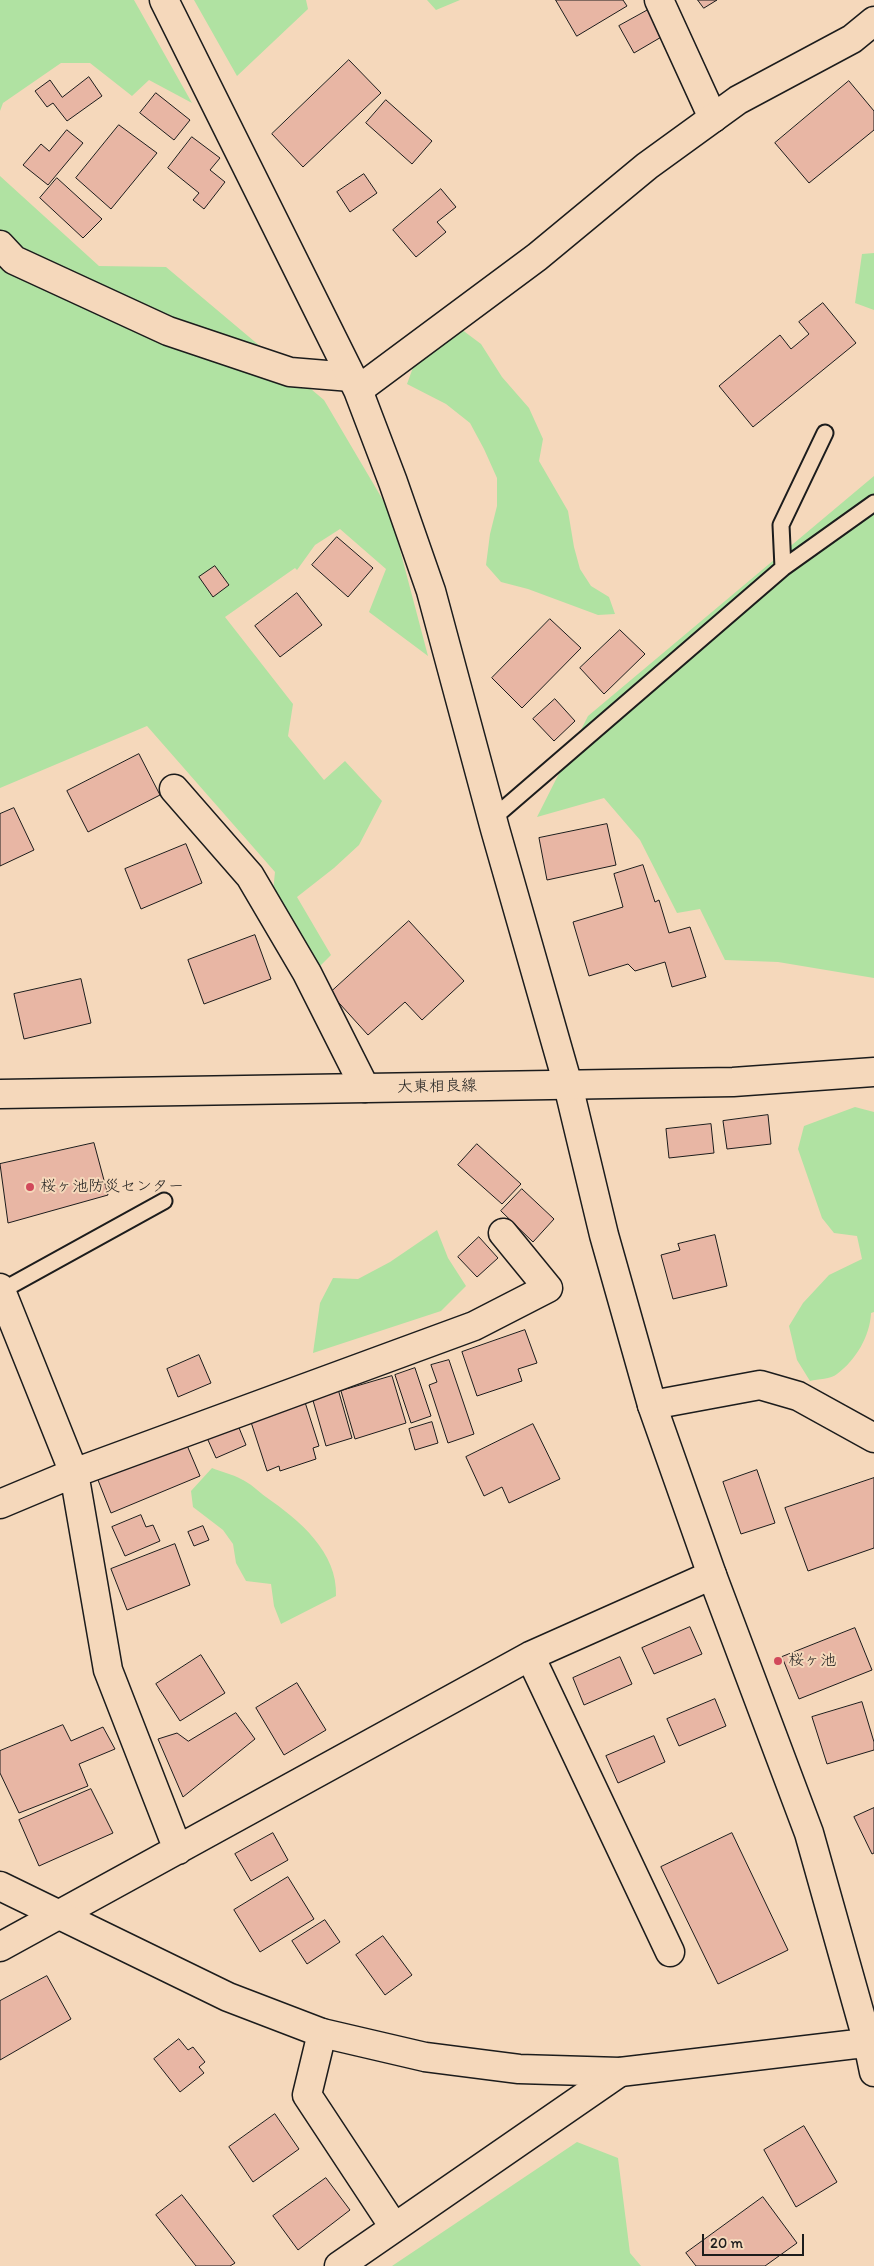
<!DOCTYPE html>
<html>
<head>
<meta charset="utf-8">
<style>
  body { margin:0 }
  #map { position:relative; width:874px; height:2266px; overflow:hidden; background:#f5d8bb; font-family:Itim,sans-serif }
  canvas { display:block }
  .scale { position:absolute; left:702px; top:2234px; width:102px; height:22px; box-sizing:border-box; border:2px solid #1c1c1c; border-top:0; padding-left:6px; font-size:15px; line-height:18px; white-space:nowrap; color:#1c1c1c; -webkit-text-stroke:4px #f5d8bb; paint-order:stroke }
</style>
</head>
<body>
<div id="map">
<canvas width="874" height="2266"></canvas>
<div class="scale">20 m</div>
</div>
<script>
const ctx = document.querySelector('canvas').getContext('2d');
ctx.lineJoin = 'round';
function fillPath(path, color) { ctx.fillStyle = color; ctx.fill(path, 'evenodd'); }
function stroke(path, color, width, dash) { ctx.strokeStyle = color; ctx.lineWidth = width; ctx.lineCap = dash ? 'butt' : 'round'; ctx.setLineDash(dash || []); ctx.stroke(path); }
function drawText(font, color, halo, rows, align = 'center') {
  ctx.font = font + ' Itim,"Klee One",sans-serif'; ctx.lineWidth = 4; ctx.setLineDash([]); ctx.textBaseline = 'middle'; ctx.strokeStyle = halo; ctx.fillStyle = color; for (const [text, x, y, turn = 0] of rows) {
    ctx.save(); ctx.translate(x, y); ctx.rotate((+turn || 0) * Math.PI / 180); ctx.textAlign = isNaN(turn) ? turn : align; if (halo) ctx.strokeText(text, 0, 0); ctx.fillText(text, 0, 0); ctx.restore();
  }
}
fillPath(new Path2D(`
  M0,0H134L192,103L149,80L132,96L90,63H61L3,103L0,111Z
  M194,0H306L308,9L237,76Z
  M427,0H460L436,10Z
  M0,176L99,266L166,267L324,400L390,512L428,656L369,612L386,569L340,529L315,545L297,570L295,568L225,617L293,704L288,736L324,780L345,761L382,801L359,845L334,868L297,897L331,955L317,969L272,902L275,872L147,726L0,788Z
  M874,253V310L855,303L862,254Z
  M461,329L481,344L502,377L529,408L543,439L539,461L568,511L574,547L580,569L591,586L609,597L615,614L598,615L528,589L501,582L486,565L490,534L497,506V478L484,449L470,423L446,404L407,384L415,362Z
  M874,476V978L778,962L725,960L700,909L677,913L640,840L604,798L537,817L588,716Z
  M855,1107L874,1112V1312L871,1313C870,1336 856,1360 837,1374C831,1379 818,1379 810,1381L797,1360L789,1326L803,1303L829,1275L862,1259L857,1236L834,1233L822,1218L798,1149L804,1126Z
  M437,1230L448,1258L466,1286L441,1311L313,1353L320,1303L333,1278L358,1279L390,1262Z
  M212,1468C222,1472 232,1474 241,1479C250,1483 258,1491 266,1497C299,1520 338,1552 336,1596L281,1624L274,1606L271,1584L246,1581L236,1563L233,1544L223,1530L193,1507L191,1491Z
  M577,2142L618,2158L630,2253L641,2266H392Z`), '#b0e2a2');
const building = new Path2D(`
  M556,0H623L627,6L577,36Z
  M698,0H717L704,8Z
  M648,10L663,36L634,53L619,26Z
  M349,60L381,93L303,167L272,134Z
  M89,77L102,96L67,121L53,103L47,107L35,91L50,80L62,97Z
  M849,81L874,111V130L809,183L775,143Z
  M156,93L190,120L174,140L140,113Z
  M386,100L432,141L412,164L366,123Z
  M119,125L157,153L111,209L76,178Z
  M67,130L83,143L48,185L23,165L41,144L49,151Z
  M192,137L220,158L210,170L225,182L204,209L193,200L199,193L168,168Z
  M364,174L377,193L350,212L337,192Z
  M57,178L102,219L83,238L40,198Z
  M441,189L456,207L437,222L446,232L416,257L393,230Z
  M823,303L856,343L753,427L719,386L780,335L791,349L809,334L799,322Z
  M337,537L373,568L348,597L312,565Z
  M215,566L229,585L213,597L199,577Z
  M297,593L322,625L280,657L255,626Z
  M550,619L581,648L522,708L492,678Z
  M620,630L645,654L604,694L580,668Z
  M555,699L575,721L554,741L533,719Z
  M139,754L160,795L88,832L67,791Z
  M14,808L34,850L0,866V814Z
  M607,824L616,865L547,880L539,838Z
  M186,844L202,883L141,909L125,869Z
  M643,865L655,902L659,900L669,933L690,927L706,977L672,987L665,962L635,971L628,964L589,976L573,922L623,907L614,874Z
  M409,921L464,981L422,1020L405,1002L368,1035L330,993Z
  M255,935L271,979L204,1004L188,960Z
  M81,979L91,1023L24,1039L14,994Z
  M768,1115L771,1144L727,1149L723,1121Z
  M711,1124L714,1153L669,1158L666,1129Z
  M94,1143L108,1195L8,1223L0,1164Z
  M477,1144L521,1184L502,1204L458,1165Z
  M522,1189L554,1219L533,1242L501,1211Z
  M715,1235L727,1286L673,1299L661,1255L680,1250L678,1244Z
  M479,1237L498,1258L477,1277L458,1257Z
  M525,1330L537,1363L518,1369L522,1381L477,1396L462,1352Z
  M199,1355L211,1383L178,1397L167,1369Z
  M449,1360L474,1434L448,1443L429,1385L437,1382L431,1365Z
  M415,1368L431,1416L411,1423L395,1375Z
  M392,1376L406,1423L355,1439L341,1391Z
  M338,1389L352,1438L326,1446L312,1397Z
  M304,1399L319,1446L313,1448L316,1459L280,1471L279,1466L267,1471L249,1416Z
  M235,1418L246,1445L216,1458L204,1431Z
  M432,1422L438,1443L415,1450L409,1429Z
  M533,1424L560,1479L509,1503L502,1487L484,1496L466,1457Z
  M186,1443L200,1476L111,1513L98,1480Z
  M757,1470L775,1523L741,1534L723,1482Z
  M874,1478V1548L808,1571L785,1508Z
  M141,1515L146,1527L153,1525L160,1541L125,1556L112,1527Z
  M203,1526L209,1540L194,1546L188,1532Z
  M175,1544L190,1585L127,1610L111,1569Z
  M690,1627L702,1654L654,1674L642,1648Z
  M855,1628L872,1670L799,1699L782,1657Z
  M201,1655L225,1693L180,1721L156,1684Z
  M620,1657L632,1684L584,1705L573,1678Z
  M297,1683L326,1730L284,1755L256,1708Z
  M715,1699L726,1726L679,1746L667,1719Z
  M862,1702L874,1742V1750L827,1764L812,1717Z
  M236,1713L255,1739L183,1797L158,1739L177,1733L188,1741Z
  M63,1725L71,1741L103,1727L115,1749L79,1764L88,1786L19,1813L0,1773V1751Z
  M654,1736L665,1762L618,1783L606,1756Z
  M91,1789L113,1833L39,1866L19,1820Z
  M874,1808V1853L872,1854L854,1817Z
  M273,1833L288,1860L251,1881L235,1854Z
  M732,1833L788,1950L718,1984L661,1867Z
  M288,1877L314,1919L260,1952L234,1910Z
  M325,1920L340,1942L307,1964L292,1941Z
  M383,1936L412,1975L385,1995L356,1955Z
  M47,1976L71,2019L0,2060V2001Z
  M179,2039L188,2050L193,2047L205,2062L199,2067L204,2073L180,2092L154,2059Z
  M275,2114L299,2149L253,2182L229,2147Z
  M804,2126L837,2182L796,2207L764,2150Z
  M326,2178L350,2210L298,2250L273,2216Z
  M182,2195L235,2263L230,2266H196L156,2215Z
  M763,2197L797,2243L765,2266H696L686,2253Z`);
fillPath(building, '#e8b6a4');
stroke(building, '#1c1c1c', 1);
const service = new Path2D(`
  M783,568L781,525L825,433
  M492,819L783,568L874,503
  M1,1291L164,1201`);
const minor = new Path2D(`
  M659,0L713,118
  M0,245L14,260L168,331L290,372L351,377
  M174,789L250,876L307,973L365,1088
  M0,1288L74,1473L108,1670L178,1850
  M652,1405L760,1385L798,1396L874,1438
  M0,1504L74,1473L474,1326L548,1288L503,1233
  M530,1656L670,1952
  M0,1947L530,1656L712,1575
  M322,2033L307,2095L394,2227
  M339,2266L620,2072`);
const tertiary = new Path2D(`
  M164,0L358,390L393,482L431,591L495,829L568,1085L604,1235L652,1405L712,1575L809,1833L868,2043L874,2072
  M358,390L537,257L647,166L738,100L852,39L874,21
  M0,1886L228,1997L322,2033L425,2057L519,2069L620,2072L874,2042`);
const secondary = new Path2D(`
  M0,1094L733,1082L874,1072`);
stroke(service, '#1c1c1c', 19);
stroke(minor, '#1c1c1c', 31);
stroke(tertiary, '#1c1c1c', 31);
stroke(secondary, '#1c1c1c', 31);
stroke(service, '#f5d8bb', 15);
stroke(minor, '#f5d8bb', 28);
stroke(tertiary, '#f5d8bb', 28);
stroke(secondary, '#f5d8bb', 28);
for (const [x, y, r, color] of [
  [30,1187,5,"#d1495b"],
  [778,1661,5,"#d1495b"]
]) { const dot = new Path2D(); dot.arc(x, y, r, 0, 2 * Math.PI); ctx.fillStyle = color; ctx.fill(dot); stroke(dot, '#f5d8bb', 2); }
drawText('16px', '#1c1c1c', '#f5d8bb', [
  ["大東相良線",437,1087,-1]
]);
drawText('16px', '#1c1c1c', '#f5d8bb', [
  ["桜ヶ池防災センター",40,1187],
  ["桜ヶ池",788,1661]
], 'left');
</script>
</body>
</html>
